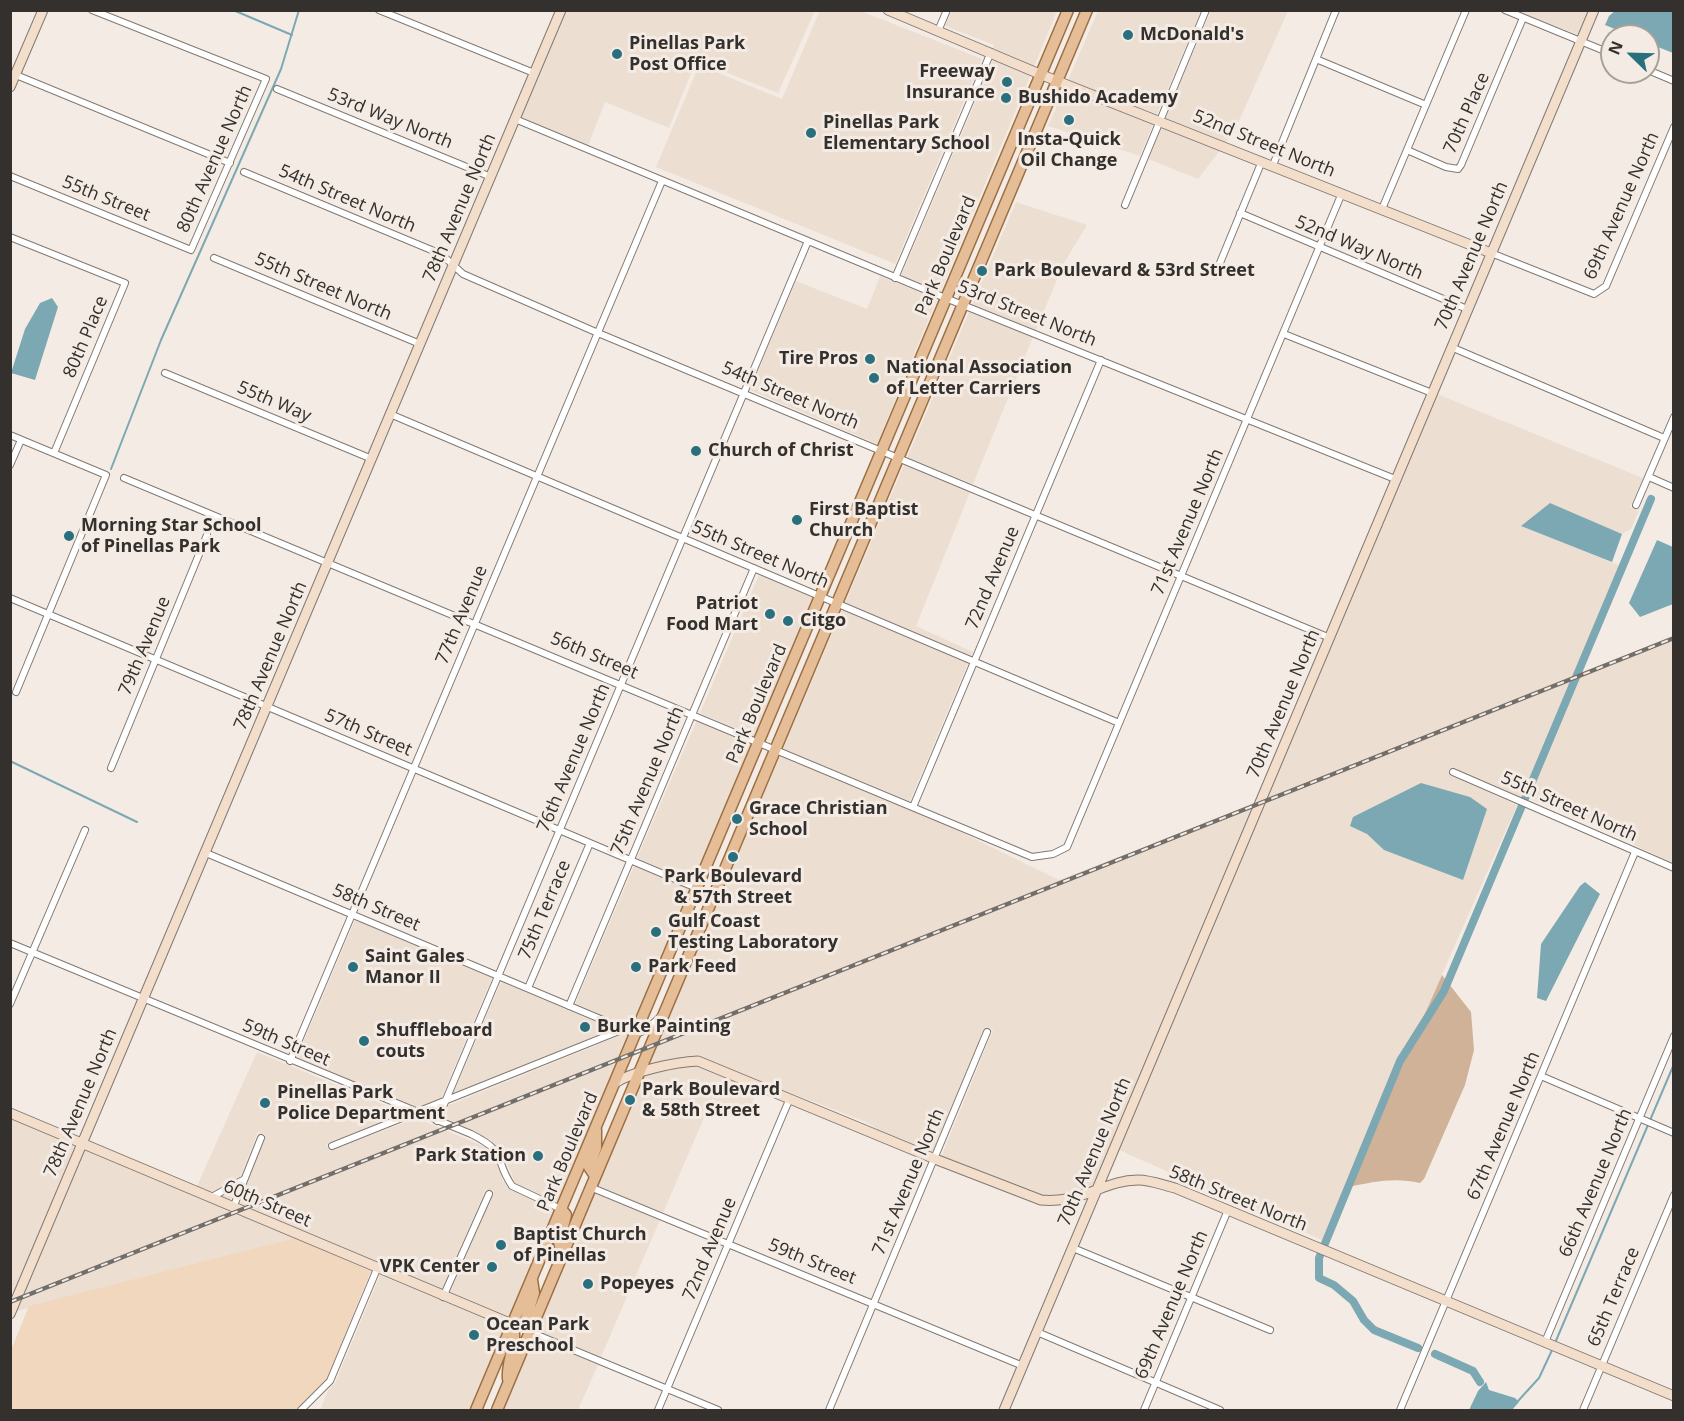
<!DOCTYPE html>
<html>
<head>
<meta charset="utf-8">
<style>
  body { margin:0 }
  #map { position:relative; width:1684px; height:1421px; overflow:hidden; background:#f4ece4; font-family:"Open Sans",sans-serif }
  canvas { display:block }
  .frame { position:absolute; inset:0; border:12px solid #33302d; pointer-events:none }
  .north { position:absolute; left:1600px; top:24px; width:60px; height:60px; box-sizing:border-box; background:#f4ece4; border:2px solid #a7a19b; border-radius:50%; rotate:293deg; font-size:16px; font-weight:700; line-height:24px; text-align:center; color:#33302d }
  .north::after { content:''; display:block; margin:auto; width:21px; height:27px; background:#2a6f7e; clip-path:polygon(50% 0,100% 100%,50% 72%,0 100%) }
</style>
</head>
<body>
<div id="map">
<canvas width="1684" height="1421"></canvas>
<div class="frame"></div>
<div class="north">N</div>
</div>
<script>
const ctx = document.querySelector('canvas').getContext('2d');
ctx.lineJoin = 'round';
function fillPath(path, color) { ctx.fillStyle = color; ctx.fill(path, 'evenodd'); }
function stroke(path, color, width, dash) { ctx.strokeStyle = color; ctx.lineWidth = width; ctx.lineCap = dash ? 'butt' : 'round'; ctx.setLineDash(dash || []); ctx.stroke(path); }
function drawText(font, color, halo, rows, align = 'center') {
  ctx.font = font + ' "Open Sans",sans-serif'; ctx.lineWidth = 6; ctx.setLineDash([]); ctx.textBaseline = 'middle'; ctx.strokeStyle = halo; ctx.fillStyle = color; for (const [text, x, y, turn = 0] of rows) {
    ctx.save(); ctx.translate(x, y); ctx.rotate((+turn || 0) * Math.PI / 180); ctx.textAlign = isNaN(turn) ? turn : align; if (halo) ctx.strokeText(text, 0, 0); ctx.fillText(text, 0, 0); ctx.restore();
  }
}
fillPath(new Path2D(`
  M820,10L861,11L982,59L895,264L656,167L699,65L782,99Z
  M566,11H815L778,93L700,62L695,63L669,128L605,102L588,146L521,117Z
  M952,11H1057L1034,67L993,48L994,45L945,26Z
  M1098,11H1201L1157,114L1068,80Z
  M1211,11H1288L1234,132L1226,142L1165,118Z
  M1515,11H1589L1579,35Z
  M994,58L1031,74L940,292L901,276Z
  M1065,88L1154,122L1140,156L1048,126Z
  M1162,125L1221,149L1198,179L1148,159Z
  M1016,202L1087,225L1064,263L1036,330L972,305Z
  M880,276L937,299L877,444L750,390L796,281L867,309Z
  M969,312L1033,337L973,484L907,458Z
  M1437,394L1643,478L1630,507L1638,511L1641,506L1631,529L1622,534L1550,503L1522,526L1621,566L1573,679L1673,641V863L1634,845L1628,834L1521,796L1520,798L1451,767L1448,774L1517,805L1324,1241L1119,1150ZM1454,794L1470,797L1384,850L1367,834Z
  M904,465L970,492L916,626L973,652L971,656L845,603Z
  M759,575L813,598L755,737L700,713Z
  M842,610L968,663L910,801L783,749Z
  M697,720L752,745L694,882L637,858Z
  M780,756L944,824L1059,880L1256,804L1093,1188L1059,1197L1042,1196L941,1157L993,1030L985,1027L933,1154L885,1134L866,1122L700,1058L683,1057L647,1067Z
  M634,866L691,890L633,1028L575,1004Z
  M355,920L492,978L441,1099L415,1109L296,1059Z
  M501,982L613,1029L453,1094Z
  M624,1034L630,1036L558,1203L515,1183L502,1151L491,1140L443,1119L449,1105Z
  M257,1052L404,1113L326,1144L330,1151L416,1118L486,1147L494,1153L503,1181L509,1189L555,1211L509,1319L449,1295L494,1192L486,1189L441,1291L239,1206L266,1135L258,1132L230,1202L88,1142L89,1140L197,1186Z
  M686,1066H698L758,1090L747,1113L712,1099L663,1213L597,1186L644,1076Z
  M11,1118L76,1146L11,1302Z
  M85,1149L295,1238L17,1311Z
  M594,1193L660,1220L601,1357L536,1330Z
  M380,1275L506,1326L471,1410H320L328,1390L335,1383Z
  M532,1337L598,1365L578,1410H502Z`), '#edded2');
fillPath(new Path2D(`
  M295,1238L371,1271L327,1379L296,1410H11V1350L29,1306Z`), '#f2d7bf');
fillPath(new Path2D(`
  M1442,975L1471,1012L1474,1050L1465,1085L1424,1179L1420,1183C1394,1177 1373,1182 1348,1187Z`), '#d0b298');
fillPath(new Path2D(`
  M1616,10L1673,11V53L1648,43V36H1632L1605,25L1609,16Z
  M52,298L58,307L35,380L11,373L25,329L40,303Z
  M1550,503L1622,534L1612,562L1521,526Z
  M1657,540L1673,547V604L1640,617L1629,603Z
  M1421,783L1470,797L1487,809L1463,880L1384,850L1367,834L1350,826L1353,817Z
  M1585,882L1600,894L1546,1001L1537,998L1541,944L1580,886Z
  M1486,1382L1489,1390L1515,1398L1519,1402L1512,1410H1469L1478,1391Z`), '#7ca8b3');
stroke(new Path2D(`
  M233,10L292,35
  M111,469L161,340L281,69L299,10
  M10,706L11,705
  M10,761L137,822
  M1555,1343L1674,1064
  M1518,1401L1539,1378L1553,1348`), '#7ca8b3', 2);
stroke(new Path2D(`
  M1418,1348L1374,1330L1364,1320L1353,1301L1334,1285L1319,1278V1258L1400,1061L1444,991L1651,499
  M1435,1354L1473,1371L1480,1382`), '#7ca8b3', 8);
const street = new Path2D(`
  M379,10L534,73
  M1505,10L1612,54
  M938,31L947,10
  M1316,59L1426,105
  M1648,70L1674,81
  M16,75L230,163
  M277,89L491,177
  M515,119L938,295L1395,479
  M1407,150L1446,167L1458,169L1461,165L1523,18
  M1273,165L1336,10
  M244,172L441,254L463,274L598,333L1330,638
  M10,176L191,250L266,79L92,10
  M1125,205L1206,10
  M1382,209L1466,10
  M1240,213L1467,309
  M10,237L125,283L54,453
  M1491,253L1594,294L1606,286L1674,127
  M214,258L420,344
  M1215,275L1262,161
  M895,278L991,52
  M1284,334L1432,393
  M1451,347L1664,438
  M165,373L372,459
  M390,414L1119,723
  M10,435L106,475L16,692
  M10,465L21,440
  M1649,477L1674,488
  M124,478L1032,857L1053,854L1067,847L1342,193
  M1636,505L1674,417
  M10,598L713,895
  M111,768L207,535
  M1453,772L1674,868
  M913,807L1101,360
  M206,853L636,1034L646,1030L660,1017
  M10,943L471,1134C509,1153 493,1158 512,1186L561,1209
  M528,988L590,843
  M10,1004L85,830
  M569,1006L754,568
  M290,1061L662,181
  M1541,1076L1674,1133
  M437,1121L808,241
  M332,1146L624,1029
  M590,1187L1023,1366
  M210,1198L243,1180
  M233,1208L261,1138
  M1073,1248L1270,1330
  M443,1297L489,1194
  M530,1332L718,1410
  M1037,1332L1220,1410
  M1545,1342L1674,1036
  M301,1410L330,1381L377,1269
  M658,1410L790,1098
  M829,1410L987,1032
  M1144,1410L1228,1210
  M1400,1410L1635,852
  M1583,1410L1674,1195`);
const secondary = new Path2D(`
  M888,10L1042,75L1491,253
  M10,87L43,10
  M615,1083C633,1071 676,1062 698,1061L935,1159L1041,1200C1083,1204 1104,1180 1138,1180C1150,1180 1163,1185 1175,1188L1674,1396
  M10,1113L512,1324
  M10,1314L561,10
  M1004,1410L1594,10`);
const primary = new Path2D(`
  M595,1176L589,1167L596,1148V1130
  M561,1209L566,1215L559,1242L562,1255
  M530,1332L525,1322L534,1293L532,1280
  M508,1379C506,1361 519,1340 512,1325
  M476,1410L1068,10
  M497,1410L1087,10`);
stroke(street, '#817972', 8);
stroke(secondary, '#817972', 11);
stroke(primary, '#9b6f44', 13);
stroke(street, '#fff', 6);
stroke(secondary, '#f2decb', 9);
stroke(primary, '#e5bd97', 10);
const rail = new Path2D(`
  M10,1302L1674,638`);
stroke(rail, '#726e69', 4.5);
stroke(rail, '#f4ece4', 2, [7]);
for (const [x, y, r, color] of [
  [1128,35,6,"#2a6f7e"],
  [617,54,6,"#2a6f7e"],
  [1007,82,6,"#2a6f7e"],
  [1006,98,6,"#2a6f7e"],
  [1069,120,6,"#2a6f7e"],
  [811,133,6,"#2a6f7e"],
  [982,271,6,"#2a6f7e"],
  [870,359,6,"#2a6f7e"],
  [874,378,6,"#2a6f7e"],
  [696,451,6,"#2a6f7e"],
  [797,520,6,"#2a6f7e"],
  [69,536,6,"#2a6f7e"],
  [770,614,6,"#2a6f7e"],
  [788,621,6,"#2a6f7e"],
  [737,819,6,"#2a6f7e"],
  [733,857,6,"#2a6f7e"],
  [656,932,6,"#2a6f7e"],
  [353,967,6,"#2a6f7e"],
  [636,967,6,"#2a6f7e"],
  [585,1027,6,"#2a6f7e"],
  [364,1041,6,"#2a6f7e"],
  [630,1100,6,"#2a6f7e"],
  [265,1103,6,"#2a6f7e"],
  [538,1156,6,"#2a6f7e"],
  [501,1245,6,"#2a6f7e"],
  [492,1267,6,"#2a6f7e"],
  [588,1284,6,"#2a6f7e"],
  [474,1335,6,"#2a6f7e"]
]) { const dot = new Path2D(); dot.arc(x, y, r, 0, 2 * Math.PI); ctx.fillStyle = color; ctx.fill(dot); stroke(dot, '#f4ece4', 2); }
drawText('bold 18px', '#33302d', '#f4ece4', [
  ["McDonald's",1140,35],
  ["Pinellas Park",629,44],
  ["Post Office",629,65],
  ["Freeway",995,72,"right"],
  ["Insurance",995,93,"right"],
  ["Bushido Academy",1018,98],
  ["Pinellas Park",823,123],
  ["Elementary School",823,144],
  ["Insta-Quick",1069,140,"center"],
  ["Oil Change",1069,161,"center"],
  ["Park Boulevard & 53rd Street",994,271],
  ["Tire Pros",858,359,"right"],
  ["National Association",886,368],
  ["of Letter Carriers",886,389],
  ["Church of Christ",708,451],
  ["First Baptist",809,510],
  ["Church",809,531],
  ["Morning Star School",81,526],
  ["of Pinellas Park",81,547],
  ["Patriot",758,604,"right"],
  ["Food Mart",758,625,"right"],
  ["Citgo",800,621],
  ["Grace Christian",749,809],
  ["School",749,830],
  ["Park Boulevard",733,877,"center"],
  ["& 57th Street",733,898,"center"],
  ["Gulf Coast",668,922],
  ["Testing Laboratory",668,943],
  ["Saint Gales",365,957],
  ["Manor II",365,978],
  ["Park Feed",648,967],
  ["Burke Painting",597,1027],
  ["Shuffleboard",376,1031],
  ["couts",376,1052],
  ["Park Boulevard",642,1090],
  ["& 58th Street",642,1111],
  ["Pinellas Park",277,1093],
  ["Police Department",277,1114],
  ["Park Station",526,1156,"right"],
  ["Baptist Church",513,1235],
  ["of Pinellas",513,1256],
  ["VPK Center",480,1267,"right"],
  ["Popeyes",600,1284],
  ["Ocean Park",486,1325],
  ["Preschool",486,1346]
], 'left');
drawText('18px', '#33302d', '#f4ece4', [
  ["70th Place",1467,113,-66],
  ["53rd Way North",390,119,22],
  ["52nd Street North",1264,144,22],
  ["80th Avenue North",215,159,-66],
  ["55th Street",106,199,22],
  ["54th Street North",347,199,23],
  ["69th Avenue North",1622,206,-66],
  ["78th Avenue North",460,208,-67],
  ["52nd Way North",1359,248,23],
  ["Park Boulevard",946,256,-67],
  ["70th Avenue North",1472,256,-67],
  ["55th Street North",323,287,23],
  ["53rd Street North",1027,314,22],
  ["80th Place",86,337,-67],
  ["54th Street North",790,396,23],
  ["55th Way",274,402,23],
  ["71st Avenue North",1188,522,-67],
  ["55th Street North",760,555,23],
  ["72nd Avenue",993,578,-67],
  ["77th Avenue",462,615,-67],
  ["79th Avenue",145,646,-67],
  ["78th Avenue North",271,656,-67],
  ["56th Street",594,656,23],
  ["Park Boulevard",757,704,-67],
  ["70th Avenue North",1284,704,-67],
  ["57th Street",368,733,23],
  ["76th Avenue North",574,758,-67],
  ["75th Avenue North",648,781,-67],
  ["55th Street North",1569,807,24],
  ["58th Street",376,908,23],
  ["75th Terrace",545,910,-67],
  ["59th Street",286,1043,23],
  ["78th Avenue North",81,1103,-67],
  ["67th Avenue North",1504,1126,-67],
  ["Park Boulevard",568,1152,-67],
  ["70th Avenue North",1095,1152,-67],
  ["71st Avenue North",909,1182,-67],
  ["66th Avenue North",1596,1183,-67],
  ["58th Street North",1238,1199,22],
  ["60th Street",267,1204,23],
  ["72nd Avenue",710,1249,-67],
  ["59th Street",812,1262,22],
  ["65th Terrace",1614,1297,-67],
  ["69th Avenue North",1172,1305,-67]
]);
</script>
</body>
</html>
